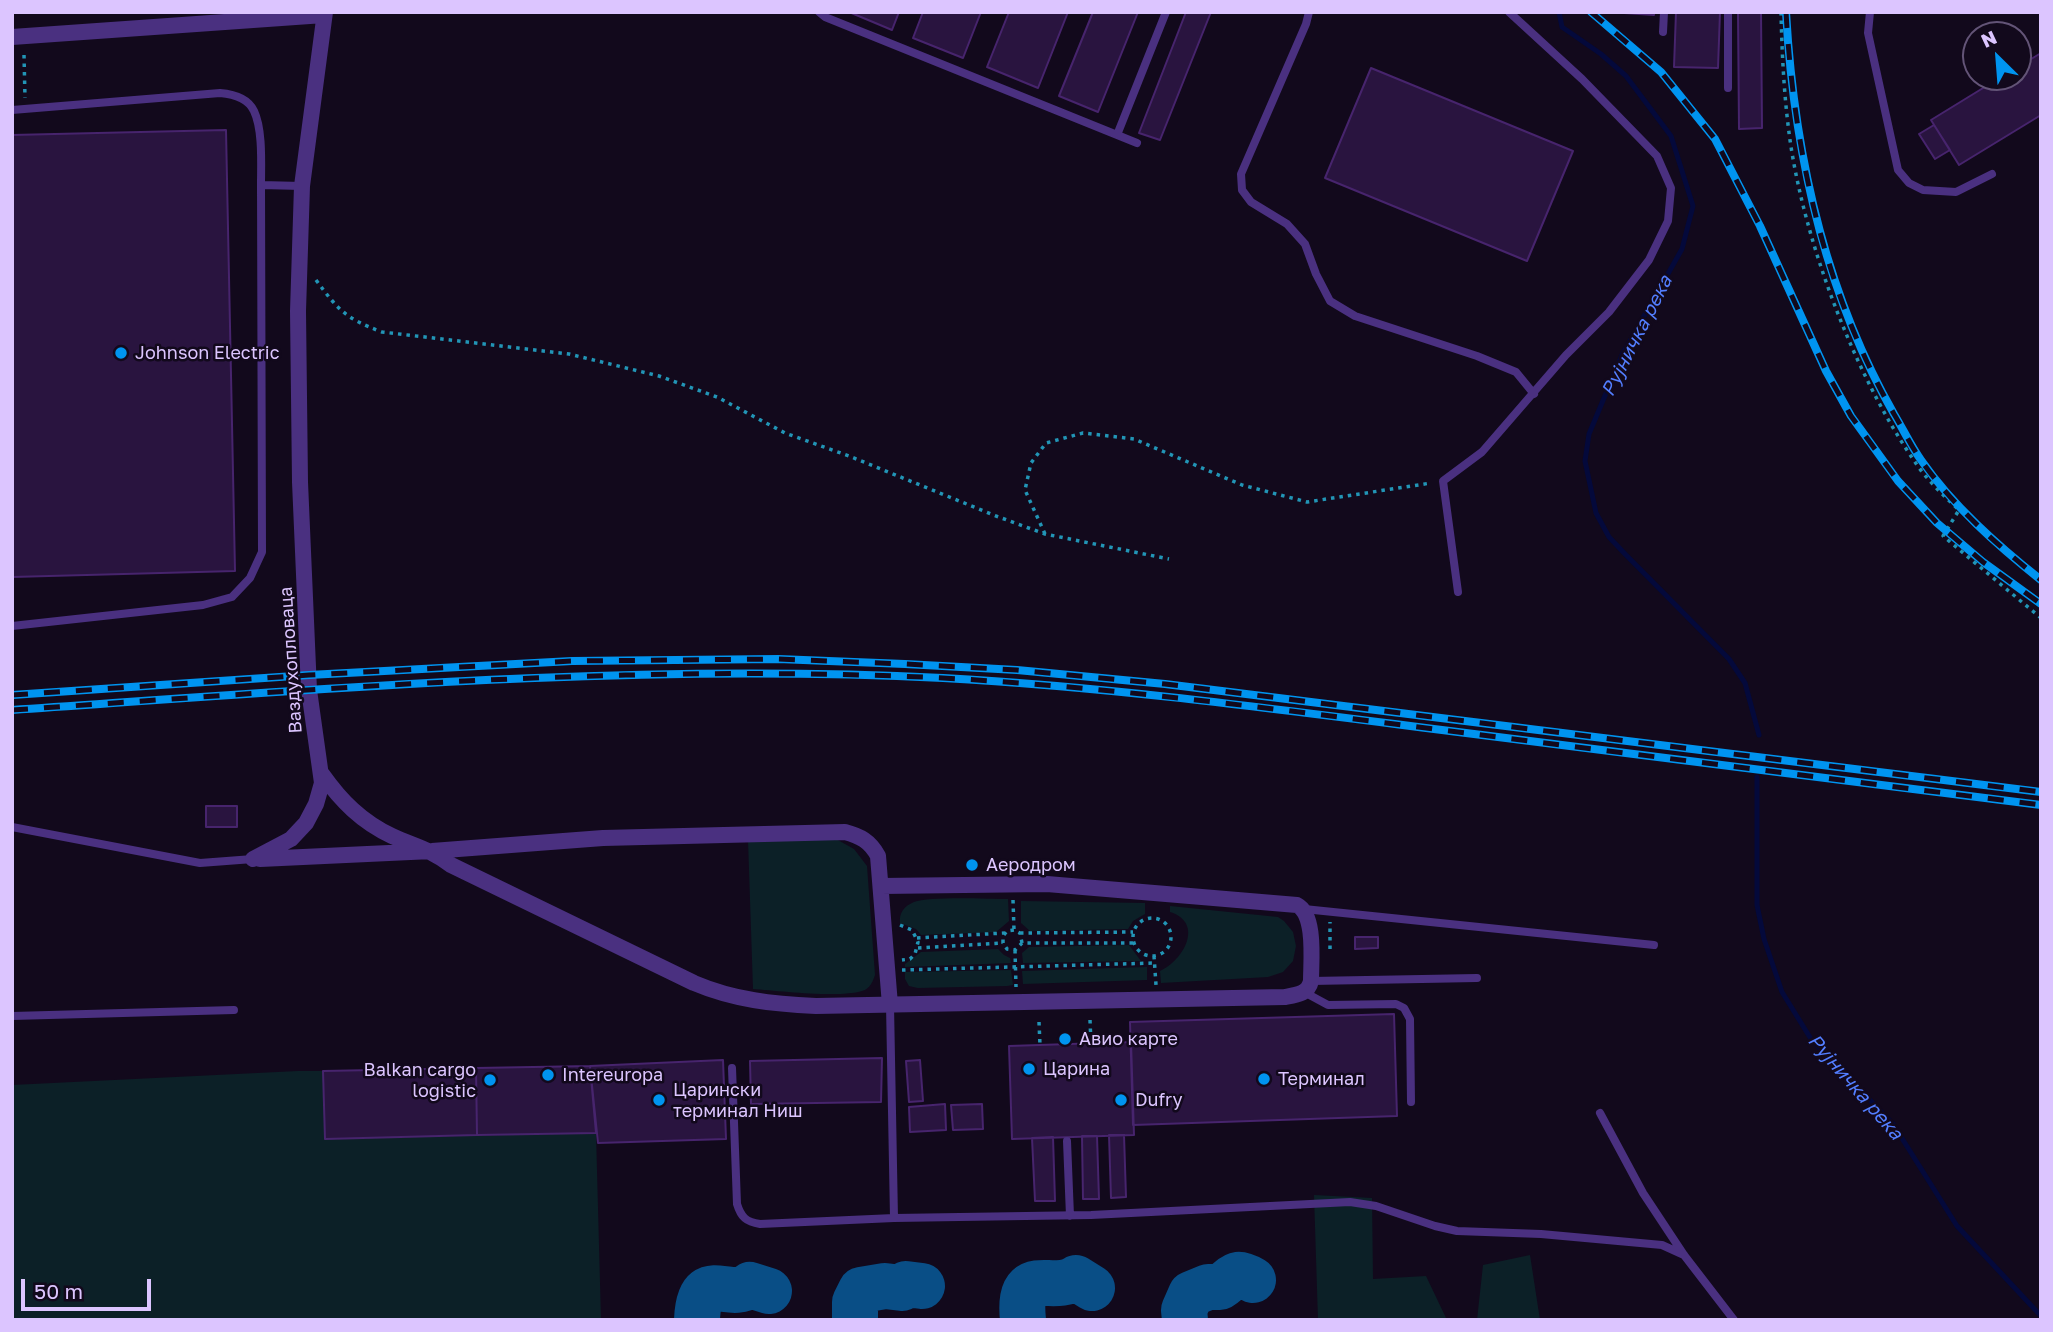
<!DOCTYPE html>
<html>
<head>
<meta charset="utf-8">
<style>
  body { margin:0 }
  #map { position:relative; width:2053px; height:1332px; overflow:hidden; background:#12091c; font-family:"Golos Text",sans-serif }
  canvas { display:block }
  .frame { position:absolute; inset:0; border:14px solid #dcc5ff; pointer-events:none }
  .north { position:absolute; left:1962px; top:21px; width:70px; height:70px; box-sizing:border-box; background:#12091c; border:2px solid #635477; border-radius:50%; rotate:335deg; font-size:19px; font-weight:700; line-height:28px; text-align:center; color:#dcc5ff }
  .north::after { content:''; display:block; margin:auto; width:24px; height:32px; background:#0094f0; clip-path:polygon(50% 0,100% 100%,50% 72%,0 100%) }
  .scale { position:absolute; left:21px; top:1279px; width:130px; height:32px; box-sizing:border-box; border:4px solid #dcc5ff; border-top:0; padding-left:9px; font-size:21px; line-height:24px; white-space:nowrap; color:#dcc5ff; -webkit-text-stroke:5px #12091c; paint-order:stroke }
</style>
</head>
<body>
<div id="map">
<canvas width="2053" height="1332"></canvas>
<div class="frame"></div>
<div class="north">N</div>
<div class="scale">50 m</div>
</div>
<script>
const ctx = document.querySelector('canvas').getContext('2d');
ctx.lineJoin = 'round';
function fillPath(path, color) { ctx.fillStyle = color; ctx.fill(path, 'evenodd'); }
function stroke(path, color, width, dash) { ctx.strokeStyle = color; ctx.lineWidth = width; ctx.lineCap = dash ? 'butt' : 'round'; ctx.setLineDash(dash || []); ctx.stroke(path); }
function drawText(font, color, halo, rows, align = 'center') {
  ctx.font = font + ' "Golos Text",sans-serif'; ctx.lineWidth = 5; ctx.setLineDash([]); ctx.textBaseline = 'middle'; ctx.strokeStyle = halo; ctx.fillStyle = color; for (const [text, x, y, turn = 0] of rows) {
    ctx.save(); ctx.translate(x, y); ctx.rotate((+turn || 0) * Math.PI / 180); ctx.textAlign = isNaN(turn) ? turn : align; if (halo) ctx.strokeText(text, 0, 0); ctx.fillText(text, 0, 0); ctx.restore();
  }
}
fillPath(new Path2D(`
  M836,839L854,849L867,866L875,975C873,981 870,989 862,991C839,998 779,991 753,989L748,840Z
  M1008,899L1009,921L996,932L921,935L916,929L900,923C899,913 904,906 914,902C929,896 988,899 1008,899Z
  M1021,901L1145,903V914L1133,921L1128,929L1030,931L1021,923Z
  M1170,906L1278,917L1284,921L1293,932L1296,946L1293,961L1283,972L1268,977L1161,983L1160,971C1183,961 1205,923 1170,912Z
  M1129,945L1141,961L1023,963L1022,953L1029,947Z
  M998,949L1004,955L1010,958L1011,963L905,967V964L921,952Z
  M1147,967V980L1023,984L1022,971Z
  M1011,970L1013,985L1007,986L918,988L909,986L905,979V972Z
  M298,1071H323L325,1139L596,1133L601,1320H12V1085Z
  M1314,1195L1372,1198L1373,1279L1426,1276L1447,1320H1318Z
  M1530,1255L1540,1320H1477L1483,1265Z`), '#0c2027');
stroke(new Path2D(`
  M1559,12L1562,27L1601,54L1626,76L1671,136L1693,206L1682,249L1622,355L1589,434L1585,461L1596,513L1609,537L1626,555L1729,659L1745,683L1759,735
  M1757,777V905L1764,939L1782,992L1811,1039L1893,1124L1957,1226L2041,1316`), '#04093b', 5);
stroke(new Path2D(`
  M697,1320C699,1265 728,1302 750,1285L769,1291
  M855,1320V1302L861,1290L885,1286L902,1288L906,1284L922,1286
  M1023,1320C1017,1262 1051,1294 1076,1278L1092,1288
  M1185,1320L1184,1310L1191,1294L1208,1287H1220C1234,1279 1233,1268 1253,1280`), '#094e86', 46);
const building = new Path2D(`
  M849,12H899L892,30Z
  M923,12H981L963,58L913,38Z
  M1009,12H1068L1038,88L987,67Z
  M1093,12H1138L1098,112L1059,96Z
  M1186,12H1211L1160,140L1139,133Z
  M1609,12H1654V15Z
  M1676,12H1720L1718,68L1674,67Z
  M1738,12H1761L1762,128L1739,129Z
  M2041,53V115L1959,165L1931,120L2001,77H2018V67Z
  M1371,68L1573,151L1527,261L1325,178Z
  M1934,125L1950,150L1935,159L1919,134Z
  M226,130L235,571L12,577V135Z
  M206,806H237V827H206Z
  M1355,937H1378V948L1355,949Z
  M1394,1014L1397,1116L1133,1125L1130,1022Z
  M1131,1042L1134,1135L1012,1139L1009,1046Z
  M882,1058L881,1102L751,1104L750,1061Z
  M723,1060L726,1139L598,1143L590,1066Z
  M920,1060L923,1101L909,1102L906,1061Z
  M590,1066L596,1133L477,1135L476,1068Z
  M476,1068L477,1135L325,1139L323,1071Z
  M945,1104L946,1130L910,1132L909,1107Z
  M982,1104L983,1129L953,1130L951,1105Z
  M1109,1135H1124L1126,1197L1111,1198Z
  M1082,1136H1097L1099,1199H1083Z
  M1053,1137L1055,1201H1035L1032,1138Z`);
fillPath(building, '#29143f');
stroke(building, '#47246d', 2);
stroke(new Path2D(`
  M1781,12C1782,55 1784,97 1790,140C1805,244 1855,376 1915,462C1927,480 1943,495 1959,510L1943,536L2041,618
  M24,55L25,98
  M316,280C339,311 345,318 382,332L569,354L659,376L717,397L785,433L849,456L996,516L1045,534L1169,559
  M1045,534L1025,490L1031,463L1046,443L1083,433L1134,439L1242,485L1307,502L1431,483
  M1013,900L1014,930
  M1133 937a19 19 0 1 1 38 0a19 19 0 1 1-38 0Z
  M900,925L912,930L918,942L915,954L910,959L902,960
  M1020,933L1133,932
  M917,938L1004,933
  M1022,943L1020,933L1014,930L1007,931L1003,936V943L1007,949L1015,950L1022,943H1134
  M918,948L1003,943
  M1330,949V922
  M1015,950L1016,987
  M1154,956L1156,985
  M902,970L1155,963
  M1090,1020L1091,1044
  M1039,1022L1040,1045`), '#2295b6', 3.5, [3.5, 5]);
stroke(new Path2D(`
  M819,12L825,17L1137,143
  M1309,12L1306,24L1241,174L1242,190L1251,202L1287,224L1305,244L1316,274L1330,301L1355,316L1477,356L1516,372L1534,394
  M1870,12L1868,33L1898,170L1909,183L1923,190L1956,192L1992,174
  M1663,32L1664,12
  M1728,88V12
  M12,110L220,93C232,94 248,98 254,111C263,130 261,164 261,185L302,186
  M1117,135L1166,12
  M1458,592L1443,481L1482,452L1566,355L1609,312L1649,260L1668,221L1671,188L1657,156L1582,79L1509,12
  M12,626L203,605L232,597L250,578L262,552L261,185
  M12,827L200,863L253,859
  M1304,909L1654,945
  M1311,981L1477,978
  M1304,992L1328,1005L1396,1004L1404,1008L1410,1019L1411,1102
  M890,1005L894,1218
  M12,1016L234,1010
  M732,1068L737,1204C741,1217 746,1222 760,1224L894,1218L1091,1215L1350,1202L1376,1206L1435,1226L1457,1231L1541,1234L1662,1245L1684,1255
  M1600,1113L1643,1193L1684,1255L1734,1320
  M1067,1141L1070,1216`), '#4a3080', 8);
stroke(new Path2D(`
  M12,37L324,15
  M322,774C341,801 362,822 392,836C416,847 428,848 451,865L694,983C734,1000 773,1004 816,1006L1285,997C1297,995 1308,994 1311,981C1311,961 1316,915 1297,905L1047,884L881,886
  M253,859L291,839L306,823L316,804L322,783L309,690L300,482L298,311L302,186L325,12
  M260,859L432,851L603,838L845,832C860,836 870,841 878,856L890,1005`), '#4a3080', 16);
const rail = new Path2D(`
  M1591,12L1661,72L1715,139L1760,226L1826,371L1851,416L1898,481L1937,523L1983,562L2041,604
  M1786,12C1794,153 1824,291 1894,414C1903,429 1911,446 1921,460C1953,506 1997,545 2041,580
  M12,695L309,675L572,661L778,659L905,664L1017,670L1165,684L2041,792
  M12,710C322,689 632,663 943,678C1110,687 1275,709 1442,730C1641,755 1841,780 2041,805`);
stroke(rail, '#0094f0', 8);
stroke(rail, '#12091c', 5, [16]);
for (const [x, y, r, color] of [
  [121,353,7,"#0094f0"],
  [972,865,7,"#0094f0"],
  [1065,1039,7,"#0094f0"],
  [1029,1069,7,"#0094f0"],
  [548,1075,7,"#0094f0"],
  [1264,1079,7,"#0094f0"],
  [490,1080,7,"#0094f0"],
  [659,1100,7,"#0094f0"],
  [1121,1100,7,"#0094f0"]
]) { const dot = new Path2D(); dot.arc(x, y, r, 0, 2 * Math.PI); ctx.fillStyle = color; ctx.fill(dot); stroke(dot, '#12091c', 2.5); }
drawText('18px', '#dcc5ff', '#12091c', [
  ["Johnson Electric",135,353],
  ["Аеродром",986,865],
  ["Авио карте",1079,1039],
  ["Царина",1043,1069],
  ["Balkan cargo",476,1070,"right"],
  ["logistic",476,1091,"right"],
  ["Intereuropa",562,1075],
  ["Терминал",1278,1079],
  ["Царински",673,1090],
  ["терминал Ниш",673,1111],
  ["Dufry",1135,1100]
], 'left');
drawText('18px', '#dcc5ff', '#12091c', [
  ["Ваздухопловаца",291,660,-94]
]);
drawText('italic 19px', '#537eff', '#12091c', [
  ["Рујничка река",1637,336,-63],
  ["Рујничка река",1855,1087,49]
]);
</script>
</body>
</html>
